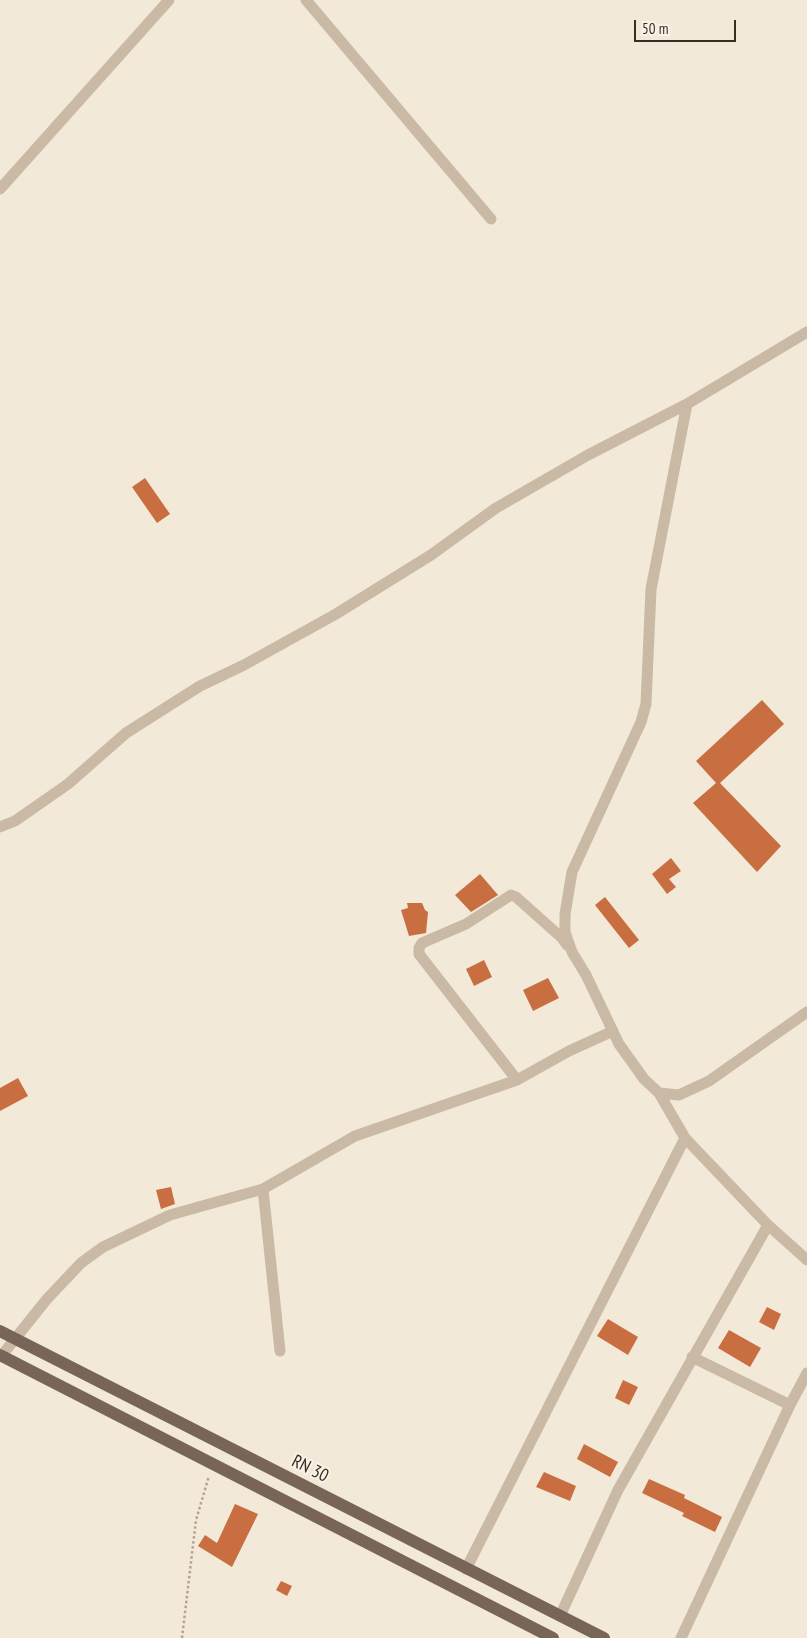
<!DOCTYPE html>
<html>
<head>
<meta charset="utf-8">
<style>
  body { margin:0 }
  #map { position:relative; width:807px; height:1638px; overflow:hidden; background:#f2e9d9; font-family:"PT Sans Narrow",sans-serif }
  canvas { display:block }
  .scale { position:absolute; left:634px; top:20px; width:102px; height:22px; box-sizing:border-box; border:2px solid #362d26; border-top:0; padding-left:6px; font-size:15px; line-height:18px; white-space:nowrap; color:#362d26; -webkit-text-stroke:4px #faf2e5; paint-order:stroke }
</style>
</head>
<body>
<div id="map">
<canvas width="807" height="1638"></canvas>
<div class="scale">50 m</div>
</div>
<script>
const ctx = document.querySelector('canvas').getContext('2d');
ctx.lineJoin = 'round';
function fillPath(path, color) { ctx.fillStyle = color; ctx.fill(path, 'evenodd'); }
function stroke(path, color, width, dash) { ctx.strokeStyle = color; ctx.lineWidth = width; ctx.lineCap = dash ? 'butt' : 'round'; ctx.setLineDash(dash || []); ctx.stroke(path); }
function drawText(font, color, halo, rows, align = 'center') {
  ctx.font = font + ' "PT Sans Narrow",sans-serif'; ctx.lineWidth = 4; ctx.setLineDash([]); ctx.textBaseline = 'middle'; ctx.strokeStyle = halo; ctx.fillStyle = color; for (const [text, x, y, turn = 0] of rows) {
    ctx.save(); ctx.translate(x, y); ctx.rotate((+turn || 0) * Math.PI / 180); ctx.textAlign = isNaN(turn) ? turn : align; if (halo) ctx.strokeText(text, 0, 0); ctx.fillText(text, 0, 0); ctx.restore();
  }
}
fillPath(new Path2D(`
  M145,478L170,514L157,523L132,487Z
  M762,700L784,724L720,783L781,846L757,872L693,803L716,783L696,761Z
  M671,858L681,871L669,879L676,887L667,894L652,874Z
  M480,874L498,895L471,912L455,895Z
  M605,897L639,940L629,948L595,905Z
  M407,903H422L425,910L428,912L426,933L409,936L401,910L408,908Z
  M484,960L492,977L474,986L466,969Z
  M548,978L559,998L533,1011L523,990Z
  M18,1078L28,1096L0,1111V1088Z
  M171,1187L175,1204L161,1209L156,1190Z
  M767,1307L781,1314L774,1330L759,1322Z
  M608,1319L638,1337L628,1355L597,1336Z
  M729,1330L761,1348L750,1367L718,1348Z
  M623,1380L638,1387L629,1405L615,1398Z
  M584,1444L618,1462L610,1477L577,1459Z
  M544,1472L576,1486L570,1501L536,1487Z
  M649,1479L685,1495L684,1498L722,1517L715,1532L682,1516L684,1513L642,1493Z
  M235,1504L258,1514L232,1567L198,1546L205,1535L217,1543Z
  M281,1581L292,1586L287,1596L276,1590Z`), '#c96e40');
stroke(new Path2D(`
  M182,1638L196,1520L209,1476`), '#b6a38f', 2.5, [2.5, 2.5]);
stroke(new Path2D(`
  M306,0L491,219
  M0,189L169,0
  M687,404L651,589L646,704L641,722L572,872L565,914V932L572,952L586,975L619,1044L644,1079L659,1093L685,1138L768,1225L807,1260
  M0,827L15,821L68,784L126,733L200,686L244,665L336,614L431,555L496,508L588,455L687,404L807,332
  M517,1080L419,954V948L422,943L466,924L511,895L516,897L562,938L567,945
  M659,1093L679,1095L709,1081L807,1012
  M263,1189L280,1351
  M2,1355L47,1299L81,1263L103,1247L170,1215L263,1189L355,1136L517,1080L569,1051L613,1031
  M692,1357L790,1405
  M466,1569L685,1138
  M560,1616L618,1490L768,1225
  M681,1638L790,1405L807,1373`), '#cab9a5', 11);
stroke(new Path2D(`
  M0,1331L604,1638
  M0,1355L553,1638`), '#786557', 12);
drawText('18px', '#362d26', '#faf2e5', [
  ["RN 30",310,1469,27]
]);
</script>
</body>
</html>
